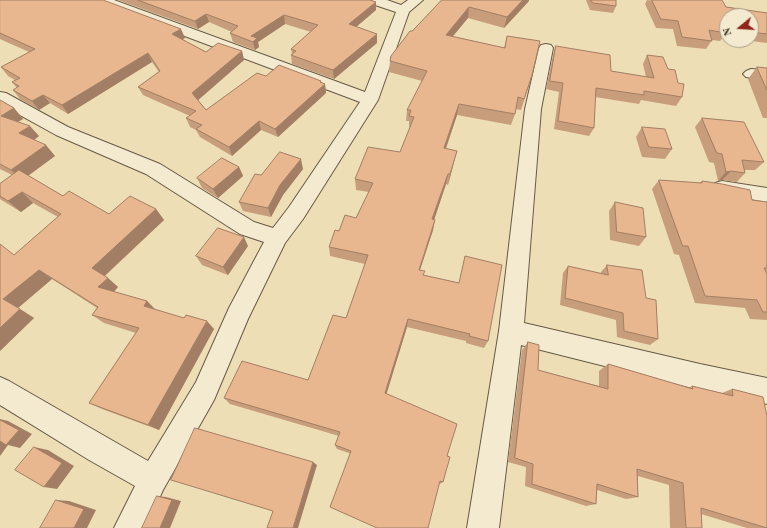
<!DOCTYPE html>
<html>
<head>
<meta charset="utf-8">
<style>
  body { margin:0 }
  #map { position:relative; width:767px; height:528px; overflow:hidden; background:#eddeb6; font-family:"Old Standard TT",serif }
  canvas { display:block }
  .north { position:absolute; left:719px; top:8px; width:40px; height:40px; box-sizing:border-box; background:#f3ead0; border:1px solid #a99f8a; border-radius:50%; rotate:252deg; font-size:11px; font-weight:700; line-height:16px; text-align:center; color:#3a2e20 }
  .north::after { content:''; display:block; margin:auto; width:14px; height:18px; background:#8f2418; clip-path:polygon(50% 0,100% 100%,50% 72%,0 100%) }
</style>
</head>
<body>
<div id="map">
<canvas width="767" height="528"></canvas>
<div class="north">N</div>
</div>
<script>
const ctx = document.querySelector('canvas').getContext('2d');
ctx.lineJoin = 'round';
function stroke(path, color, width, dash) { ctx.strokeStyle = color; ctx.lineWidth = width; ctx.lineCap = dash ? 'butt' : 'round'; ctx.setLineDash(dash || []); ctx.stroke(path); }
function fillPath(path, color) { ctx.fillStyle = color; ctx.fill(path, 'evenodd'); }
const minor = new Path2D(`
  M96,0H114L365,92L396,12L369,3L368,0H387L401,5L408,0H423L409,12L378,100L303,219L285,243L248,319L214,400L163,490L146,528H114L135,486L89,460L0,405V377L9,381L148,461L196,382L229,308L264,242L240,234L146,174L56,135L0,104V92L6,93L68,127L160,164L254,222L273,228L289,207L360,102L97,3Z
  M546,44L551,45L553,48L541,109L524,323L700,364L767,378V404L700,390L521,345L499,528H467L499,331L525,109L539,48L541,45Z
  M751,69L767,70V80L746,77L743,74L746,71Z
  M722,181L767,188V202L715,193L712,188L715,183Z`);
stroke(minor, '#675a46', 2);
fillPath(minor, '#f3ead0');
fillPath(new Path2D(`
  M0,0L185,38L182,39L206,52L242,51L244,60L198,100L206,110L266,76L321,81V82L325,84L326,93L278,137L261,130L232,156L200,137L196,130L190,127L186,118L190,116L143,95L138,87L159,72L152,62L68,114L50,103L39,110L20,99L13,90L17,88L12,82L15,80L8,76L1,67L29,52L0,39Z
  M118,0H370L376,2V10L356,27L377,34V43L334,79L292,64L291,55L292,54L291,49L311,32L285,24L258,42L259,47L255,50L233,42L230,33L232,32L209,22L198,29Z
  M442,0L529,1L504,28L468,18L452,36L504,48L507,36L529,86L521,110L516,109L515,114L511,125L457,115L446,149L457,151L454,162L448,185L446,184L434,220L433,230L420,270L424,275L459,283L465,256L488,341L484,348L466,343V341L407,327L386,394L447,456L443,482L440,484L337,449L335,445L339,436L230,404L224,398L308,380L346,318L365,264L330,256L329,247L339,231L356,218L369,192L356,190L355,179L400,152L410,127H409V121H406L407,110L422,81L389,72L390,61L412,31Z
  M586,0H616V6L613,13L590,10Z
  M647,0L726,7L767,13V43L744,40H751V16H727V38L723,37L720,41L712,40L706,49L677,46L673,29L656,28L645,4Z
  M556,46L611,71L646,77L643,64L647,55L668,69L682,97L676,106L641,100L639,104L595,97L594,128L589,136L554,129L559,92L546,89L553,55Z
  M757,67L767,68V118H763L748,79Z
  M0,100L14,108L23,119L18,122L39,136L34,140L55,156L28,176L63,196L109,214L156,209L164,220L105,276L118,287L114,292L147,301L155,310L214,329L159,430L102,409L89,403L136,333L104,323L92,315L97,308L52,279L18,308L34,318L0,351L14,255L58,217L33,203L21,212L3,201L0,199V184L12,175L0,169Z
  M702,118L764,162L755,170H745V173L737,182L722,180L718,181L714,163L709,162L695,127Z
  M642,127L672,149L665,159L642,157L636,137Z
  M239,167L243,176L218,198L202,188L197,178Z
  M303,169L283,195L271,217L243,211L239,202L261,175Z
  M659,180L700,183L702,181L752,200L767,202V320L750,319L745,308L695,303L679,255L674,254L652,189Z
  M615,202L646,237L639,246L610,240L609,211Z
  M248,246L228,275L202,265L196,256Z
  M607,265L646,298L658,339L650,345L617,337L616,320L560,305L563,273L568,266L601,274V272Z
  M528,342L538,370L599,386V371L608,364L689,388L692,386L722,393L732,389L767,528H747L701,514L702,528H670L669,485L638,476V497L626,499L597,490L596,504L586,506L525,486L526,467L508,462L522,350Z`), '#c89d7b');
fillPath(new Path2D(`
  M523,0H529V1L504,28L507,17Z
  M376,2V10L349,33V24Z
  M469,7L468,18L445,46L446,35Z
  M206,14L209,22L198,29L195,21Z
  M284,15L285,24L258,42L259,47L255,50L253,42L251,36Z
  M181,29L185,38L176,43L172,34Z
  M377,34V43L334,79L333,70Z
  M242,51L244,60L196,102L192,93Z
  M148,53L152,62L68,114L62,105Z
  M321,81L322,87L325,84L326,93L278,137L275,129Z
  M43,95L50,103L39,110L32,101Z
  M459,104L457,115L442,159L444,148Z
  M14,108L23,119L10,126L1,116Z
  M259,121L261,130L232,156L229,147Z
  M30,126L39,136L29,144L19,133Z
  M46,145L55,156L22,180L11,170Z
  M457,151L454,162L448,185L450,174Z
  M301,159L303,169L283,195L271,217L268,208L280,185Z
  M239,167L243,176L218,198L213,189Z
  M731,171L722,180L718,181L726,172Z
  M448,174L446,184L431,229L432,219Z
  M22,192L33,203L21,212L8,201Z
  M156,209L164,220L102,278L92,268Z
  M435,220L433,230L417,279L419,270Z
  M244,237L248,246L228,275L223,267Z
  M39,270L52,279L18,308L3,299Z
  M108,278L118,287L109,297L98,287Z
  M147,301L156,310L144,306Z
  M20,309L34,318L0,351V328Z
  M408,319L407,327L385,399V393Z
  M207,321L214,329L159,430L148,425Z
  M0,419L8,421L32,434L20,448L8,445L0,456Z
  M34,447L48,450L74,466L57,489L44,487Z
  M313,462L317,465L298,528H293Z
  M157,496L166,497L181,501L170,528H160Z
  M56,500L69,501L96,510L87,528H74Z`), '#a27f64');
const building = new Path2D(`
  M0,0H103L181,29L172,34L206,52L218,43L242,51L192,93L206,110L257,73L266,76L279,65L321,81L320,82L325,84L275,129L259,121L229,147L196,129L202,125L186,118L196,111L138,87L160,71L148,53L62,105L43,95L32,101L13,90L19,86L12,82L20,78L1,67L35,49L0,33Z
  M138,0H370L376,2L349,24L377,34L333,70L291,55L296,51L291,49L318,25L284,15L251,36L257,38L253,42L230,33L238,26L206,14L195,21Z
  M442,0H523L507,17L469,7L446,35L505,48L507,36L540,41L532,75L524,99L518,97L515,114L459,104L444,148L457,151L450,174H448L432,219L435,220L419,270L425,271L423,275L459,283L465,256L502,265L488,341L469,336L470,334L408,319L385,393L457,424L447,456L450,457L443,482L440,481L428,528H377L330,507L351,451L335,445L340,432L224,398L242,361L308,380L333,315L346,318L368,255L329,247L335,230L339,231L345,215L356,218L373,183L355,179L368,147L400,152L414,117L409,116L411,110H407L427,71L390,61L391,56L410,31H412Z
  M591,0H616V6L593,3Z
  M652,0H722L726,7L767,13V34L751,32V16H727V28H724L726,33L709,30L712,41L682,37L678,21L661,19Z
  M556,46L610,55L611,71L654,78L647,55L663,57L668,69L675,70L678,83L684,84L682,97L644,91V95L596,88L594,128L558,121L563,83L550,81Z
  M757,67L767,68V90Z
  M0,100L14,108L1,116L30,126L19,133L46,145L11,170L0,164Z
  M702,118L744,122L764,162L742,160L745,173L731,171L726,172L722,154L717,153Z
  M642,127L665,129L672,149L649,147Z
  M280,152L301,159L280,185L268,208L239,202L255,174L261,175Z
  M222,158L239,167L213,189L197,178Z
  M19,170L63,196L69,191L109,214L130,196L156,209L92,268L108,278L98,287L147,301L144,306L184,318L186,315L207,321L148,425L89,403L139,328L92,315L98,307L39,270L3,299L20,309L0,328V244L14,255L61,214L22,192L8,201L0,196V184Z
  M659,180L702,183V181L722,184L750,190L752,200L767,202V268H764L767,274V312H763L757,300L705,296L688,246H683Z
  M615,202L643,208L646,237L617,232Z
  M218,228L244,237L223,267L196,256Z
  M607,265L642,270L646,298L656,300L658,339L624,331L623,313L565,298L568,266L608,275Z
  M528,342L539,345L538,370L608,389V364L693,389L692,386L733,396L732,389L763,397L767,416V528L701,508L702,528H686L683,483L637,469L638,497L597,484L596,504L532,484L533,464L515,458Z
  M0,420L19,430L6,445L0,441Z
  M195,428L313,462L293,528H267L273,511L171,480Z
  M34,447L62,463L44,487L15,470Z
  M157,496L172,500L160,528H142Z
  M56,500L84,509L74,528H40Z`);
fillPath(building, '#e8b68f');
stroke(building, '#a27f64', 1);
</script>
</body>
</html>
